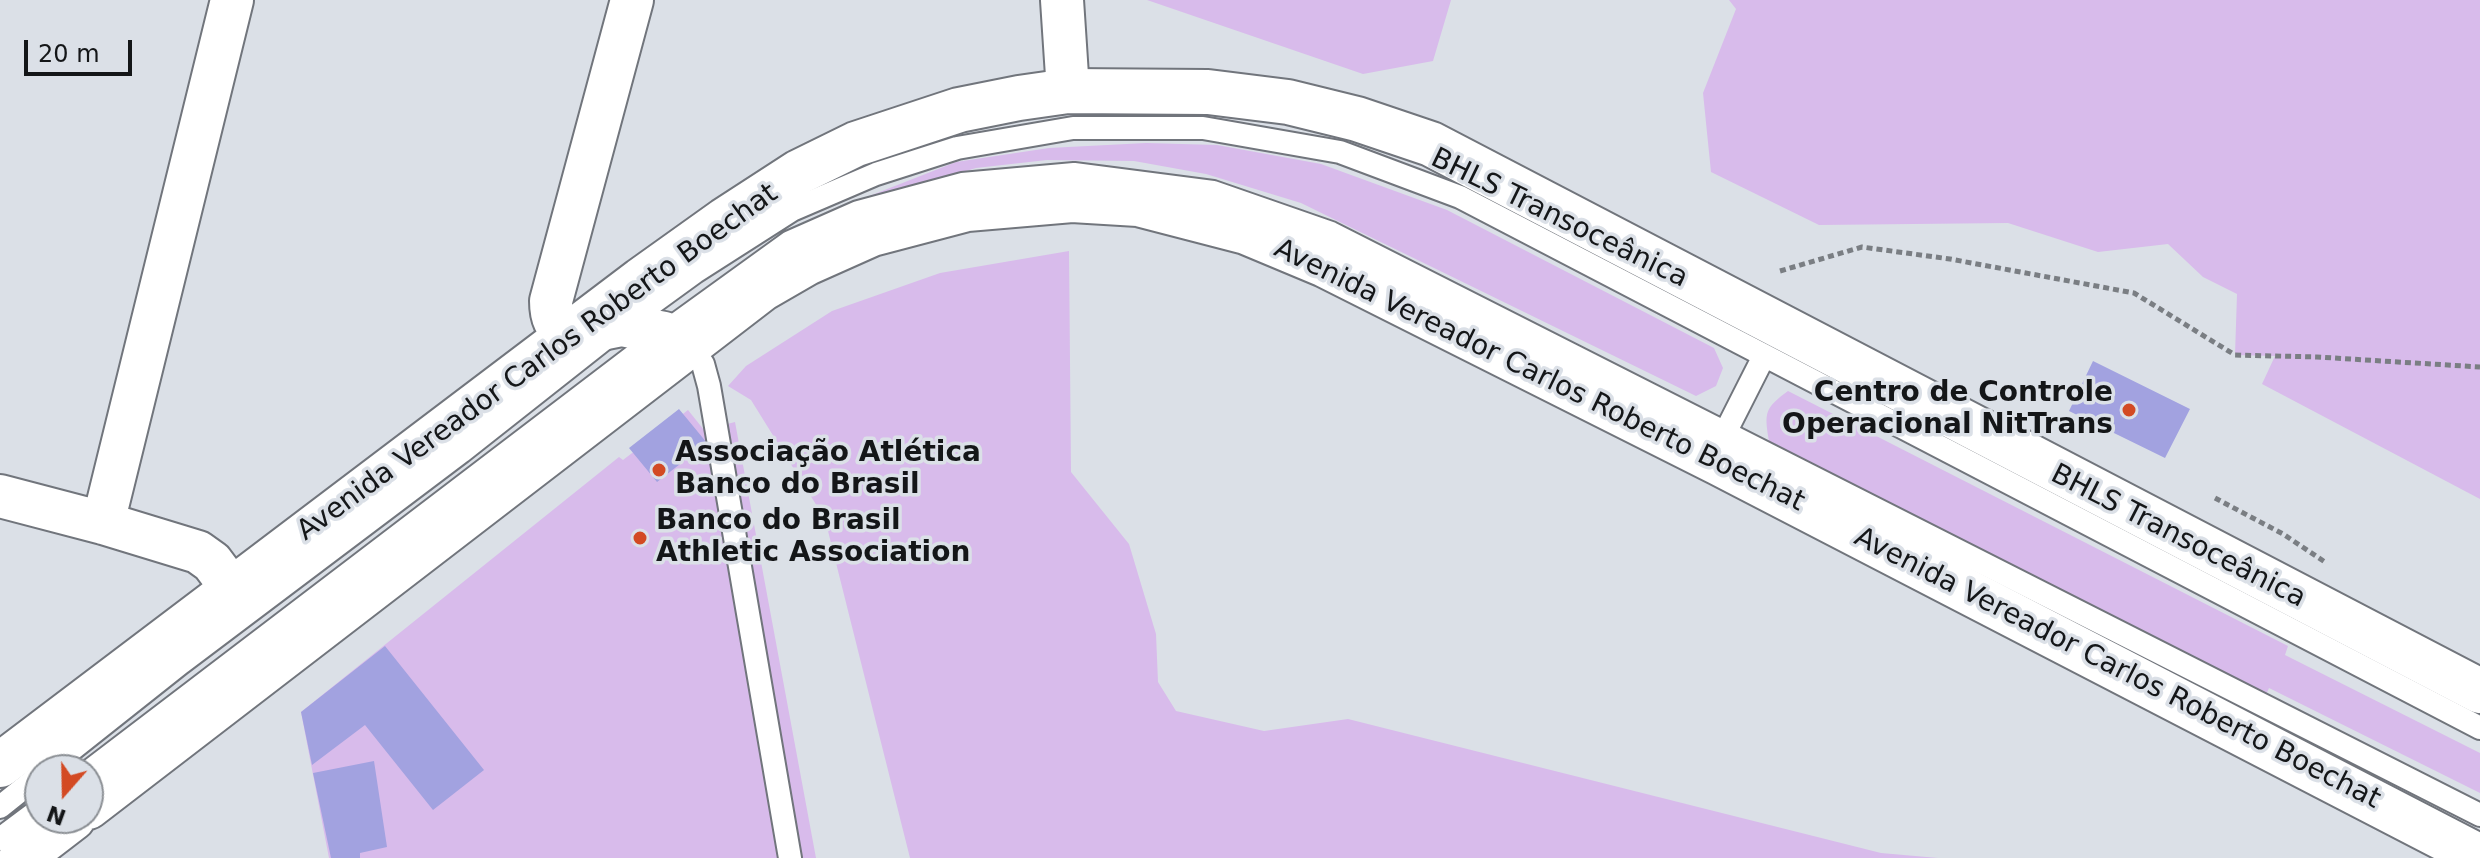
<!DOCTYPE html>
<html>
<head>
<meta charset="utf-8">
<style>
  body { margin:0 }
  #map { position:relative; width:2480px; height:858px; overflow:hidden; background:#dbe0e7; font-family:"DejaVu Sans",sans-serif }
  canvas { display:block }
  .north { position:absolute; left:24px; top:754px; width:80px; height:80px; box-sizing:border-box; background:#dbe0e7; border:2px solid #8b8f94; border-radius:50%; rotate:200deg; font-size:22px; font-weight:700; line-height:32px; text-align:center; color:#141618 }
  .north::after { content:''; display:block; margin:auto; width:28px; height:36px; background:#d34a23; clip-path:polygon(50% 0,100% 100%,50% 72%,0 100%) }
  .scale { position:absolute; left:24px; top:40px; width:108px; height:36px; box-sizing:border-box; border:4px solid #141618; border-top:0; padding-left:10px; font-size:24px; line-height:28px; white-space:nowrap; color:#141618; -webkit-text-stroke:6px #dbe0e7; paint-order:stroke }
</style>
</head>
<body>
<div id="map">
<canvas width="2480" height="858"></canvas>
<div class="north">N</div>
<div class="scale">20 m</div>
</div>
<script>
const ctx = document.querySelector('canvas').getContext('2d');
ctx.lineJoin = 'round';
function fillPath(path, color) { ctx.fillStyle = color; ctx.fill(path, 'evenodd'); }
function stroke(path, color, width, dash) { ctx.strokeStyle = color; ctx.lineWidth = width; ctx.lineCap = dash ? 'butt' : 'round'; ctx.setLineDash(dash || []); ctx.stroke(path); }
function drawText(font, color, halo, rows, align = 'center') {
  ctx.font = font + ' "DejaVu Sans",sans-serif'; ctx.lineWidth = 7; ctx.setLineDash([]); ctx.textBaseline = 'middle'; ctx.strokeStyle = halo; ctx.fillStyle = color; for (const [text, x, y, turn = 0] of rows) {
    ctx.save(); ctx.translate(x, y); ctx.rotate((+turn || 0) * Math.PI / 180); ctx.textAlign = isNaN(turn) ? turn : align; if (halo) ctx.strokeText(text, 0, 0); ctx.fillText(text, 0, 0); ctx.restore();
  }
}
fillPath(new Path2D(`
  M1147,0H1451L1433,61L1363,74Z
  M1729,0H2480V499L2262,384L2275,356L2235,355L2237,294L2203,277L2168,244L2098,252L2008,223L1819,225L1711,172L1703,93L1736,9Z
  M1146,143L1217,145L1321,164L1447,210L1714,348L1723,368L1716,386L1696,396L1301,203L1206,174L1134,161L1047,160L976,168L821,215L956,162L1049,148Z
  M1069,251L1071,472L1129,544L1156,634L1158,682L1176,711L1264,731L1348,719L1881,853L1938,858H910L825,519L751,400L728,386L746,366L832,311L940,273Z
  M1788,391L2288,646L2285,655L2480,753V793L2269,688L2265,697L1769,441C1764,412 1765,408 1788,391Z
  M688,410L704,430L735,422L816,858H329L301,712L619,457L623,460Z`), '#d8bbeb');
fillPath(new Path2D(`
  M2093,361L2190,409L2165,458L2069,411Z
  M679,409L707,443L657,482L629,448Z
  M385,646L484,770L433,810L365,725L312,765L301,712Z
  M374,761L387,847L360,853V858H331L313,773Z`), '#a2a2e0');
const service = new Path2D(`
  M689,345L703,364L709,386L790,858
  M1725,433L1764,356
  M46,770L181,663L461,452L622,325L695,272L792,210L876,174L957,148L1073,128H1203L1340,152L1460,197L2480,728
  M88,772L664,333L790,242L858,212L962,184L1074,174L1213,192L1331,233L2480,815
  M0,807L40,775
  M0,839L40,809`);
const minor = new Path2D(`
  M632,0L551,301C551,318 555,325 567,336L622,325L664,333L689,345
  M1062,0L1068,91
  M0,496L103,523L198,552L212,562L233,590
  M103,523L232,0`);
const secondary = new Path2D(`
  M0,765L641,280L725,220L799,172L856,144L959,110L1019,98L1068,91L1208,92L1288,102L1357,119L1431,144L2480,691
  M88,807L762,289L807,263L872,234L967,209L1072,200L1138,204L1246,232L1325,265L1719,463L2480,857
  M21,858L73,818`);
stroke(service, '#71757c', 26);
stroke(minor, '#71757c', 46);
stroke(secondary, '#71757c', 48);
stroke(new Path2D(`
  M1780,271L1862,247L1950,259L2134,293L2235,355L2317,357L2480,367
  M2215,498L2283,534L2325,562`), '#7a7e83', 5, [6, 4]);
stroke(service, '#fff', 22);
stroke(minor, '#fff', 42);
stroke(secondary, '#fff', 44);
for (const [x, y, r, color] of [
  [2129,410,8,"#d34a23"],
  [659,470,8,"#d34a23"],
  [640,538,8,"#d34a23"]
]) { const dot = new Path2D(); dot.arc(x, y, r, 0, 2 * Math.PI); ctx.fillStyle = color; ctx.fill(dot); stroke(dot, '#dbe0e7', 3); }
drawText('28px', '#141618', '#dbe0e7', [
  ["BHLS Transoceânica",1559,219,26],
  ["Avenida Vereador Carlos Roberto Boechat",538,363,-36],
  ["Avenida Vereador Carlos Roberto Boechat",1539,376,26],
  ["BHLS Transoceânica",2178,537,27],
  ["Avenida Vereador Carlos Roberto Boechat",2117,669,27]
]);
drawText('bold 28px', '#141618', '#dbe0e7', [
  ["Centro de Controle",2113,394,"right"],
  ["Operacional NitTrans",2113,426,"right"],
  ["Associação Atlética",675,454],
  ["Banco do Brasil",675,486],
  ["Banco do Brasil",656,522],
  ["Athletic Association",656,554]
], 'left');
</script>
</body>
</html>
